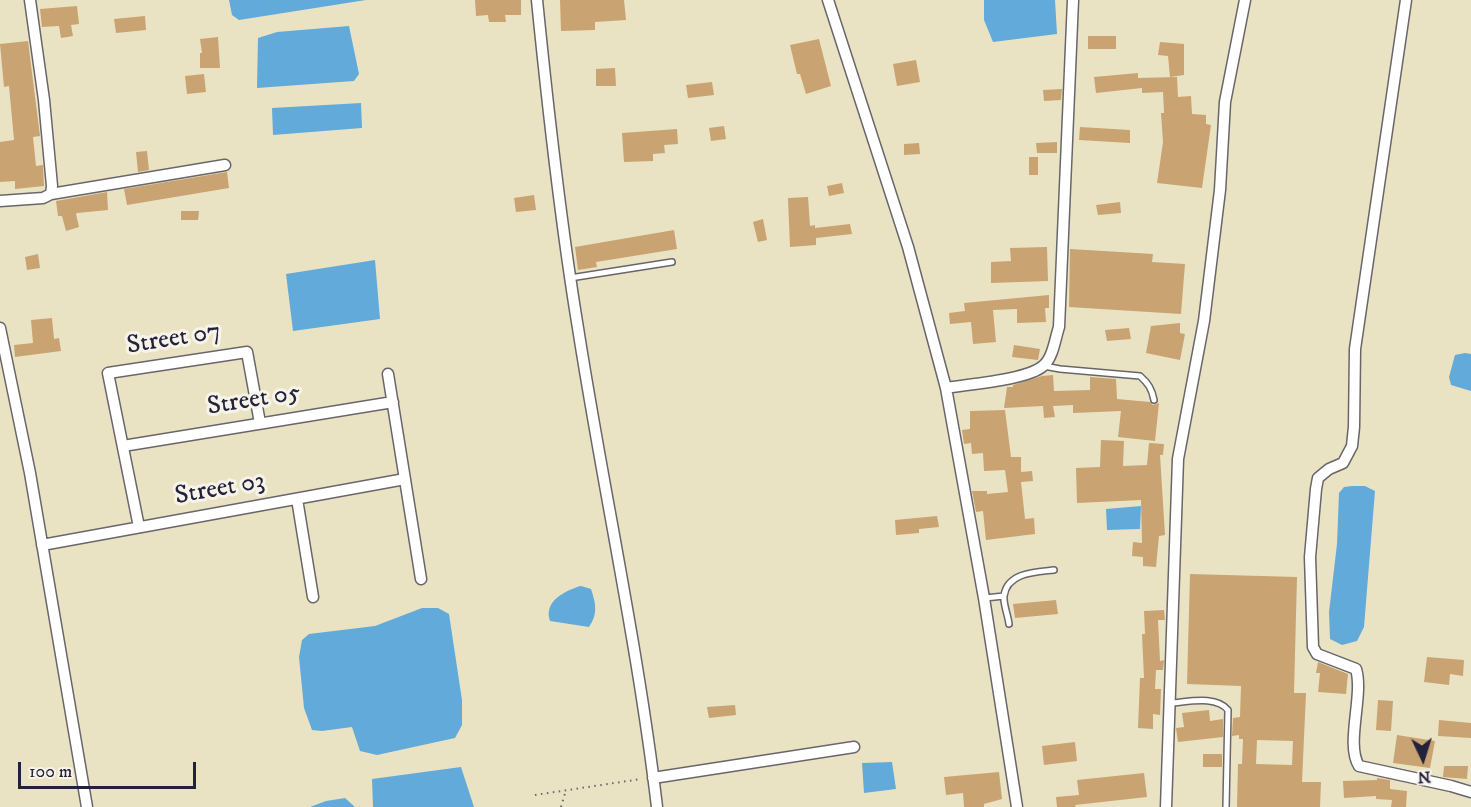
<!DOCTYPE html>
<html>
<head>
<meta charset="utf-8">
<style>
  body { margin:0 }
  #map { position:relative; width:1471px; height:807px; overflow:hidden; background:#eae3c3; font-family:"IM FELL DW Pica",serif }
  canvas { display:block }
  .north { position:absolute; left:1393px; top:729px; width:60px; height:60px; -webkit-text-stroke:4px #f7f3e8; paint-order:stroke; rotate:176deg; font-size:16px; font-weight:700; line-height:24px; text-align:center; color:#22223b }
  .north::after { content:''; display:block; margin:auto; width:21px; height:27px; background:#22223b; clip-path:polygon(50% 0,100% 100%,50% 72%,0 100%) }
  .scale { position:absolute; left:18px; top:762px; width:178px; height:27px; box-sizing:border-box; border:3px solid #22223b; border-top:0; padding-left:8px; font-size:18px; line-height:21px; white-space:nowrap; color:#22223b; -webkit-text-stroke:4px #f7f3e8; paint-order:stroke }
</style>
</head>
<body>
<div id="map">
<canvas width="1471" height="807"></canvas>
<div class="north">N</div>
<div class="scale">100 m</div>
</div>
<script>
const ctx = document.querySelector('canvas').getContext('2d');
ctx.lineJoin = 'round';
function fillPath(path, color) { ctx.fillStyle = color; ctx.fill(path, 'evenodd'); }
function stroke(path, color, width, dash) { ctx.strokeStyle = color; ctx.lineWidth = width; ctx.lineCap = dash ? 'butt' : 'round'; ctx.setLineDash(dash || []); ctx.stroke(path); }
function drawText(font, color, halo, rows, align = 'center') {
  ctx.font = font + ' "IM FELL DW Pica",serif'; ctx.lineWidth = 6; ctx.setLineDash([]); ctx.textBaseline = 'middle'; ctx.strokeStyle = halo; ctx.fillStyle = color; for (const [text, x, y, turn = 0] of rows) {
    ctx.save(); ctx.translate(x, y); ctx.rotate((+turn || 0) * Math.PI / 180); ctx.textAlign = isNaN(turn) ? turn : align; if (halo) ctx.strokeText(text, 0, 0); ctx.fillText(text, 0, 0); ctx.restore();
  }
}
fillPath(new Path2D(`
  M229,0H366L239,20L232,15Z
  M984,0H1055L1057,34L993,42L984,20Z
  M349,26L359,74L354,81L257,88L258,38L277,32Z
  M361,103L362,128L273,135L272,108Z
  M375,260L380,319L293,331L286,274Z
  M1465,353L1471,354V391L1451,385L1449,377L1455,355Z
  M1352,486H1365L1375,491L1364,627L1357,641L1342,645L1330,639L1329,612L1337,544L1339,493L1344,487Z
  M1141,506L1140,529L1107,530L1106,509Z
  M581,586L591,589C596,604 598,614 589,627L550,621C549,618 548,614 549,611C551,597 570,589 581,586Z
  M422,608H438L449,614L462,700V725L455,738L377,755L360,751L352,727L322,731L312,730L304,708L299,657L302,640L309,634L375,626Z
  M892,762L896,789L864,793L862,763Z
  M461,767L474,807H373L372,779Z
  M345,798L355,807H310L326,801Z`), '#62aad9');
fillPath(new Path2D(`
  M475,0H521V15H505L506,22H489L488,15L476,16Z
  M560,0H624L626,20L595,22V30L561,31Z
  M77,6L79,24L71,25L73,36L61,38L59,26L42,27L40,9Z
  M145,16L146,30L116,33L114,19Z
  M1088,36H1116V49H1088Z
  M218,37L220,68H200V53H202L200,39Z
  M819,39L831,86L806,94L800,74H797L790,45Z
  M28,41L40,136L33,137L36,166L43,165L44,186L15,189V181L0,182V142L14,140L9,86L4,87L0,44Z
  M1160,42L1184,44V75L1170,77L1168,56L1158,55Z
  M916,60L920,82L897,86L893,64Z
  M615,68L616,86H596V69Z
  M1138,73V78L1177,77L1178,97L1191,96L1192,114L1206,115V124L1211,125L1202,188L1157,183L1163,142L1161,113H1164L1163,92L1142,93V88L1096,93L1094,77Z
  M204,74L206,92L187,94L185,76Z
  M712,82L714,95L688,98L686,85Z
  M1062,89L1061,100L1044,101L1043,90Z
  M724,126L726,139L711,141L709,128Z
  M1080,127L1130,130V143L1079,140Z
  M677,129L678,144L664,145L665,153L653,154V161L624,162L622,133Z
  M1057,142V153H1037L1036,143Z
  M919,143L920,154L904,155V144Z
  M147,151L149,170L138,172L136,152Z
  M1029,157H1038V175H1029Z
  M227,172L229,188L127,205L124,189Z
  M842,183L844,193L829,196L827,186Z
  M107,192L108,210L77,213L76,214L79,227L66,231L62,216H58L56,201Z
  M534,195L536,210L516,212L514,198Z
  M808,197L810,226L815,225V228L850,224L852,234L816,238V245L790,247L788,198Z
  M1120,202L1121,213L1098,215L1096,205Z
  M181,211H199L198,220H181Z
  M763,219L767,240L758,242L753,222Z
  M674,230L677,249L596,262L597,267L578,270L575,247Z
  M1047,247L1048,281L991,283V262L1011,261L1010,248Z
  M1070,249L1153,254L1152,262L1185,264L1181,314L1069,307Z
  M38,254L40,268L27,270L25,257Z
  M1049,295V308H1045L1046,322L1017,323V309L993,310L996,342L973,344L971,322L950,324L949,313L965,311L964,303Z
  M52,318L54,339L59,338L61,351L15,357L14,345L33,343L31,320Z
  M1180,323V333L1185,334L1180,360L1146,353L1151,326Z
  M1129,328L1131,339L1107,341L1105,330Z
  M1014,345L1040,349L1038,360L1012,357Z
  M1053,375L1054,391L1090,390V377L1116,379L1117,399L1150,402L1153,405L1159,403L1155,441L1118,437L1121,411L1073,413V405L1053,406L1055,417L1044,418L1043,406L1004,408L1007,387H1013V385L1042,376Z
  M1005,410L1011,457H1021V472L1032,471L1033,481L1021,482L1025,519L1034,518L1035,534L986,540L983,511L976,512L972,491H987V494L1008,492L1005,470L984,471L983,453L972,454L971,443L964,444L962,430L970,429V411Z
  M1101,440L1124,441L1123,466L1147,465L1149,443L1164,444L1163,455H1160L1165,535L1159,536L1156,567L1143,566V557L1132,556L1133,542L1142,543L1141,500L1077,503L1076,468L1100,467Z
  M937,516L939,527L919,529V533L896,535L895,520Z
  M1190,574L1297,577L1294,693H1306L1302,782H1321L1320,807H1237L1238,764H1242L1243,739H1239V735L1232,736L1233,718L1240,717L1241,686L1187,684ZM1257,740L1293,741L1292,765L1256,764Z
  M1056,600L1058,614L1015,618L1013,604Z
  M1164,610L1165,620H1158L1160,661L1164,660L1163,670H1156L1155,689H1161L1160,715L1153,714V729L1138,728L1140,678H1144L1142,634H1145L1144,611Z
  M1427,657L1464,660L1463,676L1450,674L1449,685L1424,682Z
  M1318,662L1348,674L1346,694L1318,692L1320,673H1316Z
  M1378,700L1393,701L1391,731L1376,730Z
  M735,705L736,715L709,718L707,707Z
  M1209,710L1210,721L1223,719V737L1178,742L1176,728L1184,727L1182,713Z
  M1439,720L1471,723V738L1438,736Z
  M1397,735L1435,741L1430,768L1393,763Z
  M1075,742L1077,761L1044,765L1042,746Z
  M1203,754H1222V767H1203Z
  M1444,766H1468L1467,779L1443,777Z
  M999,772L1002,799L984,804V807H964L963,793L946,795L944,777Z
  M1144,773L1147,797L1075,805L1076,807H1057L1056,797L1079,795L1077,780Z
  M1377,778L1390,780V789L1407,791L1406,807H1391L1392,800L1376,799V796L1344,798L1343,781L1377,780Z`), '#c9a372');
const service = new Path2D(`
  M570,278L672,262
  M1044,366L1060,369L1140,376C1148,383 1152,389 1154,400
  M985,598L1004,596
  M1009,624C1008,615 1003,604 1004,596C1007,572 1037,572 1054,570
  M1170,703C1188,702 1216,695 1228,710L1226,807`);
const minor = new Path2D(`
  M537,0C548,110 560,219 578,328C603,488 638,646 657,807
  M828,0L908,247L946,388L984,598L1017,807
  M1406,0L1355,349L1354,427L1352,446L1343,463L1329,469L1318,478L1316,489L1310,557L1313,647L1317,654L1356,669C1364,696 1345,744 1359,766L1451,786L1471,792
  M51,194L225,165
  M0,201L43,198L51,194L52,186L44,100L30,0
  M0,328L30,473L87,807
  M388,374L421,579
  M946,388C969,384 1027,380 1043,366C1053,358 1055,339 1059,327L1073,0
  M123,446L393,402
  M297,499L313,597
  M139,527L108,373L247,352L260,423
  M42,545L405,479
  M653,778L854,747
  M1166,807L1178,459L1204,321L1220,190L1225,102L1245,0`);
stroke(service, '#68666b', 8);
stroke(minor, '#68666b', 13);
stroke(new Path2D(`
  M535,795L641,779
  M561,807L566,790`), '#68666b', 2, [1.5, 4.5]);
stroke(service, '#fff', 5);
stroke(minor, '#fff', 10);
drawText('26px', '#22223b', '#f7f3e8', [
  ["Street 07",174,340,-9],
  ["Street 05",254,401,-9],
  ["Street 03",220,490,-10]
]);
</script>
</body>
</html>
